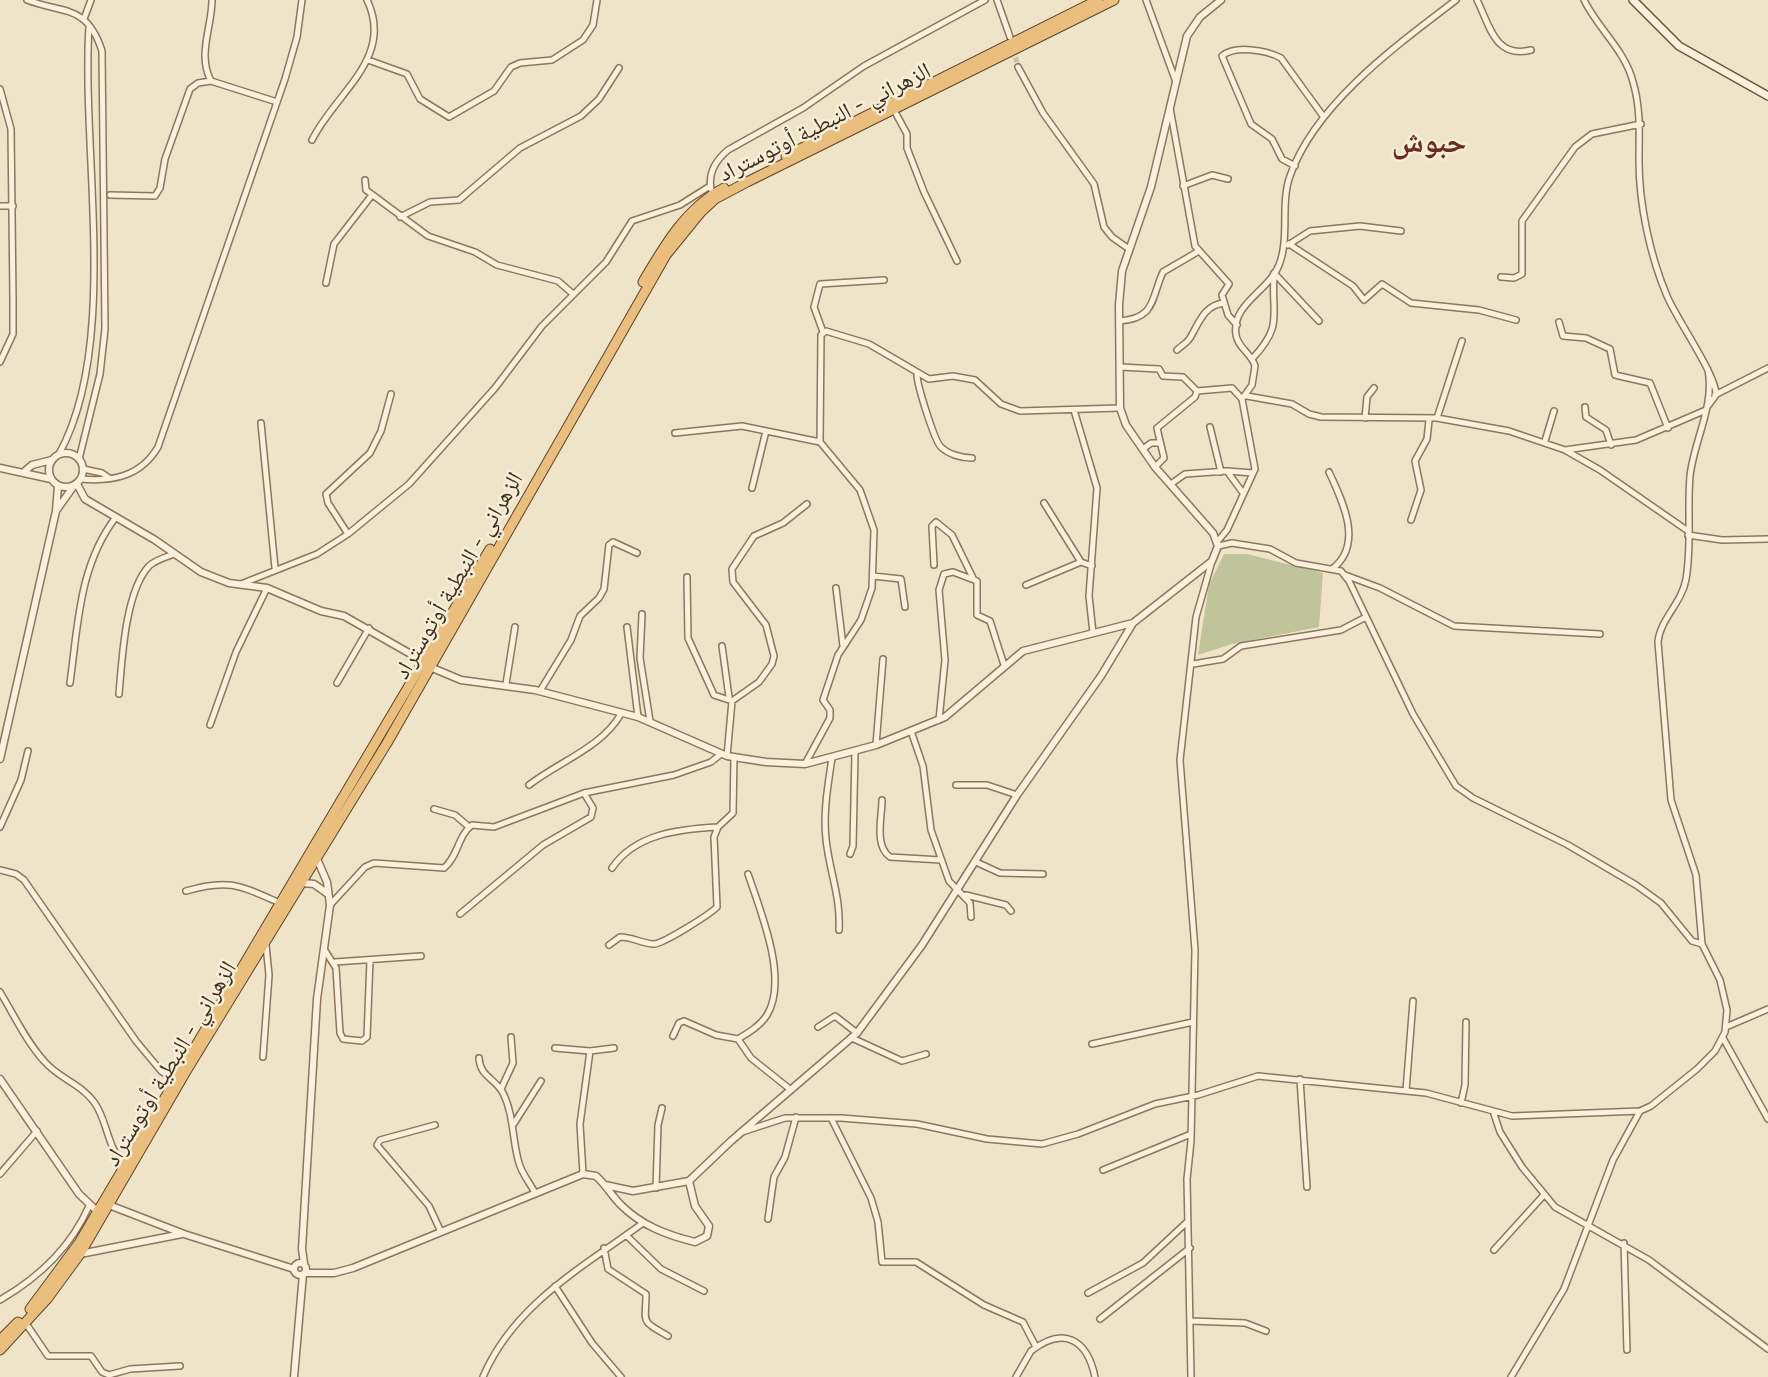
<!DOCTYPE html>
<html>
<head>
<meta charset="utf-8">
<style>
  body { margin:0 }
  canvas { display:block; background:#f0e4c8 }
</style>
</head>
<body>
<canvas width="1768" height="1377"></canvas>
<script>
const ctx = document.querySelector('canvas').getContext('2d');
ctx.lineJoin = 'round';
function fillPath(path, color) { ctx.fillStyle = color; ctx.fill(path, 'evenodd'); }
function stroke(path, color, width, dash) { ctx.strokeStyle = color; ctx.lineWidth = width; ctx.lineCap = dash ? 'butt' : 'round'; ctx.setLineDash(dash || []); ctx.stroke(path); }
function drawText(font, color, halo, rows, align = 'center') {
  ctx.font = font + ' "PT Serif","Noto Naskh Arabic",serif'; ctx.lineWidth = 5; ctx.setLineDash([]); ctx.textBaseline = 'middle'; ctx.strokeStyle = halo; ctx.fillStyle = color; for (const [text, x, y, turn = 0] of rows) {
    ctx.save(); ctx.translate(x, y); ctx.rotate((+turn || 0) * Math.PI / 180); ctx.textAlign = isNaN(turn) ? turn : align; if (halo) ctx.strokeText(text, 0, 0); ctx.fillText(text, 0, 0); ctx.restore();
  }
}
fillPath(new Path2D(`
  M1224,554H1247L1323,573L1319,627L1232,644L1198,655L1209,585Z`), '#bfc49a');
stroke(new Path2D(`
  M1014,50L1018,67`), '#ccc0a6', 5, [5, 2.5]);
const minor = new Path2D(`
  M27,0C64,14 87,4 102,51L105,329L100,374L79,459
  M212,0C212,27 197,55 211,81L277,102
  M997,0L1010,37
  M1146,0L1176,82
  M1477,0C1490,26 1495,59 1531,50
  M1584,0C1598,29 1625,50 1633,82C1641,109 1639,133 1639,161C1639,204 1650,256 1667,296C1677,320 1717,376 1716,395L1707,407
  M84,19L91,0
  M368,60L407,74L420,99L449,117L494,91L511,67L520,63L552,60L583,40L593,25L597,0
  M1018,67L1043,113L1094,184L1104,227L1112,237L1129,249
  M0,89L11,129L13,299V334L0,362
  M1170,108L1195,246L1229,284L1222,295L1228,315L1237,325
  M894,110L907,134V148L924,192L957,261
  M312,140C335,93 395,58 367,0
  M1295,166L1282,159L1272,139L1251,124L1222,56C1235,45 1266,50 1281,58L1323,116
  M365,180L366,190L428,236L475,252L497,265L558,281L573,294
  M1183,186L1212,175L1228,179
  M711,189C708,173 716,160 728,150L803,108L864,66L985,0
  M110,195L155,196L160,188L165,159L190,89L198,83L211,81
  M0,206H13
  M400,217L430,202L459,200L520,148L581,116L599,99L619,68
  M1289,244L1353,286L1364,300L1382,284L1411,303L1479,310L1516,320
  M1288,245L1310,231L1360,226L1401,231
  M1274,273L1319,321
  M1501,277L1514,278L1522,274V221L1575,147L1592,134L1641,124
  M326,283L334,244L372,195
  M1119,321C1156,319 1151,298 1163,272L1199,251
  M1559,322L1563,336L1586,338L1610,349L1615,375L1650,383L1668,428
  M823,332L814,307L820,284L884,280
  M1177,350C1181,346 1187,343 1190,338C1199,323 1204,305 1224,303
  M1252,359C1284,325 1271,316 1274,276
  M1120,367L1159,369L1163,376L1183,377L1197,391L1232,388L1242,399
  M917,373C916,383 935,442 941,447C948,454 961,458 972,458
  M1715,395L1768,368
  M1247,396L1292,404L1309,414L1321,417L1437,418L1509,431L1565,450L1636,440L1706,410
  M1585,407L1586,417L1606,430L1611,445
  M1074,410L1097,488L1089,596L1093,633
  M1365,418L1367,397L1374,388
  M1437,418L1462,341
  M261,423L275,568
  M1210,427L1221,472
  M675,433L742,426L820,442L860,490L874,530L872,588L861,620L838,655L823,700L830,710V718L805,764
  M1545,441L1554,411
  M820,442L821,335L826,331L869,344L929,379L953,376L975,380L1001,404L1020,411L1120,408
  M1143,449L1151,443H1160
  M1565,450L1600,470L1688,531
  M59,454C120,344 81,152 89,27
  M1155,467L1164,458L1157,428L1195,397L1197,391
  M83,469L102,473L109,478
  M1227,471L1253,473
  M1329,472C1343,502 1364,545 1332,569
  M81,479C113,482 141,476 158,447L285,79L297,37L302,0
  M1171,484L1185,474L1227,471L1243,493
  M752,488L766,431
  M1044,503L1081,562
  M1411,520L1421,490L1415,461L1427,439L1429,420
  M348,534L328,503L326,494L370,453L381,431L391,394
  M1688,535L1722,540L1768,539
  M1217,542L1227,530L1255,469L1242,399L1252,385L1255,366C1252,354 1238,348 1236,335C1231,304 1269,291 1279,265C1290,237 1280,204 1290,176C1315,104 1397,45 1456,0
  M1218,546L1232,543L1270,549L1296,563L1341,571L1349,581L1413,714L1456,786L1473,798L1568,845L1636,885L1661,903L1692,941L1702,944
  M934,565L932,526L936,522L952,535L973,578
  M1345,575L1380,588L1454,626L1600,634
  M873,576L901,579L905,607
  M687,577L688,638L714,695L732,701
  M241,584L317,554L348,534L409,484L495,388L542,326L606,262L632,221L680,205L710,186
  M1026,585L1081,562L1092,566
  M836,588L843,646
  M642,614L640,658L650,721
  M627,627L638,717
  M722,646L729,697
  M1193,664L1223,659L1241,646L1341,630L1366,617
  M70,683C78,625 79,565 116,517
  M337,683L369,628
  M506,684L515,627
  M540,691L571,640L580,616L599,598L604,589L609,545L613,542L637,553
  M119,694C122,660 125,592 149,566C155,560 166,557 174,554
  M939,720L945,660L939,590L944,574L953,572L977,581V615L990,621L1004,665
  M210,725L236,652L267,588
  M911,731L923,766L931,830L949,881L970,903L971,917
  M876,745L883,659
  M727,756L732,701L759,682L772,664L774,656L766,625L733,582L732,569L754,536L783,523L807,504
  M832,758C828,785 823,812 826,839C829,870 841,897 839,930
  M529,785C560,761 601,748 621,714
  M956,785H987L1017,795
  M882,800C882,817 874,846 890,857L941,860
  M434,809L455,815L469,827
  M0,827L21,780L28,751
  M850,854L853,846L855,752
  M976,862L1000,873L1043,874
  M612,868C635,834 679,829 718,827
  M0,870L16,874L24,880L136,1041L161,1071L174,1079
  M186,891C230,878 241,886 282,904
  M966,895L1006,905L1011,911
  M330,905L365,867L374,863L444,868C458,857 458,835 472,825L494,827L584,793L674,775L711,762L721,754
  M460,914L543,845L591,817L593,808L584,793
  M609,945L620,937C632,937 641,943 653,944C662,945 710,914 717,907L714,837L718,827L733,813L734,757
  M324,949L336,968L340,1033L343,1039L362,1041L367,1037L370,960
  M335,962L421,956
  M0,992C14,1015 26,1041 44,1061C58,1078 80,1083 94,1102C108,1121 106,1146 124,1164
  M818,1027L835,1016L857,1033
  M1726,1027L1768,1009
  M673,1036L679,1023L684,1021L716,1035L738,1039C748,1033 760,1026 767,1015C789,979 760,910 748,874
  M852,1038L902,1061L926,1054
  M1723,1038L1768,1119
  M738,1039L751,1058L791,1090
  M1092,1044L1193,1022
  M555,1048L590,1051
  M263,1057L269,975L266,945
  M479,1058C480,1077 495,1078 503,1093C514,1115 512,1140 519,1163C522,1174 530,1183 535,1193
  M1300,1079L1307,1187
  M501,1089L513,1063L511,1037
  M1406,1091L1413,1001
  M1461,1103L1465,1085L1466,1022
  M1494,1114L1500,1132L1522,1167L1555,1207L1649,1260L1768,1349
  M831,1118L871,1198L878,1222L882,1262H916L984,1305L1023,1322L1036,1347
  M435,1125L380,1140L377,1145L429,1206L441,1232
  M513,1125L541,1081
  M742,1132L785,1118H841L917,1124L987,1139L1042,1144L1078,1134L1155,1104L1198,1095L1258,1076L1426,1093L1512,1116L1640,1111L1651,1106L1697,1069L1715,1051L1725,1032L1727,1010L1720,980L1702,944L1696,875L1671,800L1658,642C1660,619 1682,603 1686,579C1692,545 1687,510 1690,476C1694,440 1715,406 1708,370
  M1103,1170L1191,1134
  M0,1174L37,1131
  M583,1174L580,1124L590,1051L614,1048
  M656,1188L658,1125L662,1108
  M768,1219L774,1177L785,1157L796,1117
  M626,1235L661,1269L704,1291
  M1624,1243L1627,1350
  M604,1248L608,1269L646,1294C646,1323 639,1320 668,1336
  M1494,1250L1543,1196
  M555,1286L592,1343L621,1377
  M1088,1293L1143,1263L1187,1222
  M0,1300C38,1278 71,1247 89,1206
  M1100,1319L1190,1248
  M1191,1321L1245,1323L1266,1331
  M25,1322L48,1356H91L102,1372L109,1375L130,1369L180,1366
  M483,1377C513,1305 583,1267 643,1223
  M1016,1377L1031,1351C1064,1326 1087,1339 1095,1377
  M1191,1377L1187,1179L1191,1141L1195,950L1180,760L1196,617L1212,561
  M1511,1377L1564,1289L1613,1160L1640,1111`);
const tertiary = new Path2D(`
  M49 470a17 17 0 1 1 34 0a17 17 0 1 1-34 0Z
  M0,468L51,479
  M25,471L32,465L52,460
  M77,484L85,499L155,540L201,572L229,583L267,588L321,611L344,616L423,661
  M56,511L73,487
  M430,667L461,680L535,690L638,717L727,756L766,762L805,764L876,745L945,717L1023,651L1133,623
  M0,759L56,511L58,486
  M302,883L314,884L328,894
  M0,1079L79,1194L97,1211
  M605,1185L633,1191L689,1181L731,1141L857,1033L922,945L1017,795L1101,676L1133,623L1212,561L1218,546L1213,533L1155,467L1126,425L1120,408L1119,305L1122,271L1151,187L1187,36L1200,17L1221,0
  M109,1205L184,1234L294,1269
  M80,1254L182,1234
  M294 1269a6 6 0 1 1 12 0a6 6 0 1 1-12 0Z
  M304,1263L302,1249L317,999L330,905L327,882L317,859
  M305,1273H334L353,1268L583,1174L596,1176C606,1185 612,1196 621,1205C642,1226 667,1235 695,1242L707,1236L709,1226L695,1206L689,1181
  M294,1377L303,1274`);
const secondary = new Path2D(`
  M1633,0L1679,46L1768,96`);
const trunk = new Path2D(`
  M786,156L1098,0
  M643,282C664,246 686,208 724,188
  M30,1309L79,1243L490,549
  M0,1340L18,1322
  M0,1350L47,1299L80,1254L185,1073L387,743L666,255L701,212L715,199L747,182L1114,0`);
stroke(minor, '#8d765c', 8);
stroke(tertiary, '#8d765c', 9);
stroke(secondary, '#6f573f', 10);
stroke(trunk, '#5b4430', 11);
stroke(minor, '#faf1dc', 5);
stroke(tertiary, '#faf1dc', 6);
stroke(secondary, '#faf1dc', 7);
stroke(trunk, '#eabe7c', 9);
drawText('23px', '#3d2e20', '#f7eed8', [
  ["الزهراني - النبطية أوتوستراد",825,123,-27],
  ["الزهراني - النبطية أوتوستراد",459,576,-60],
  ["الزهراني - النبطية أوتوستراد",171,1064,-59]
]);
drawText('bold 30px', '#6b2e1e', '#f7eed8', [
  ["حبوش",1429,143]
]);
</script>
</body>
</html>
